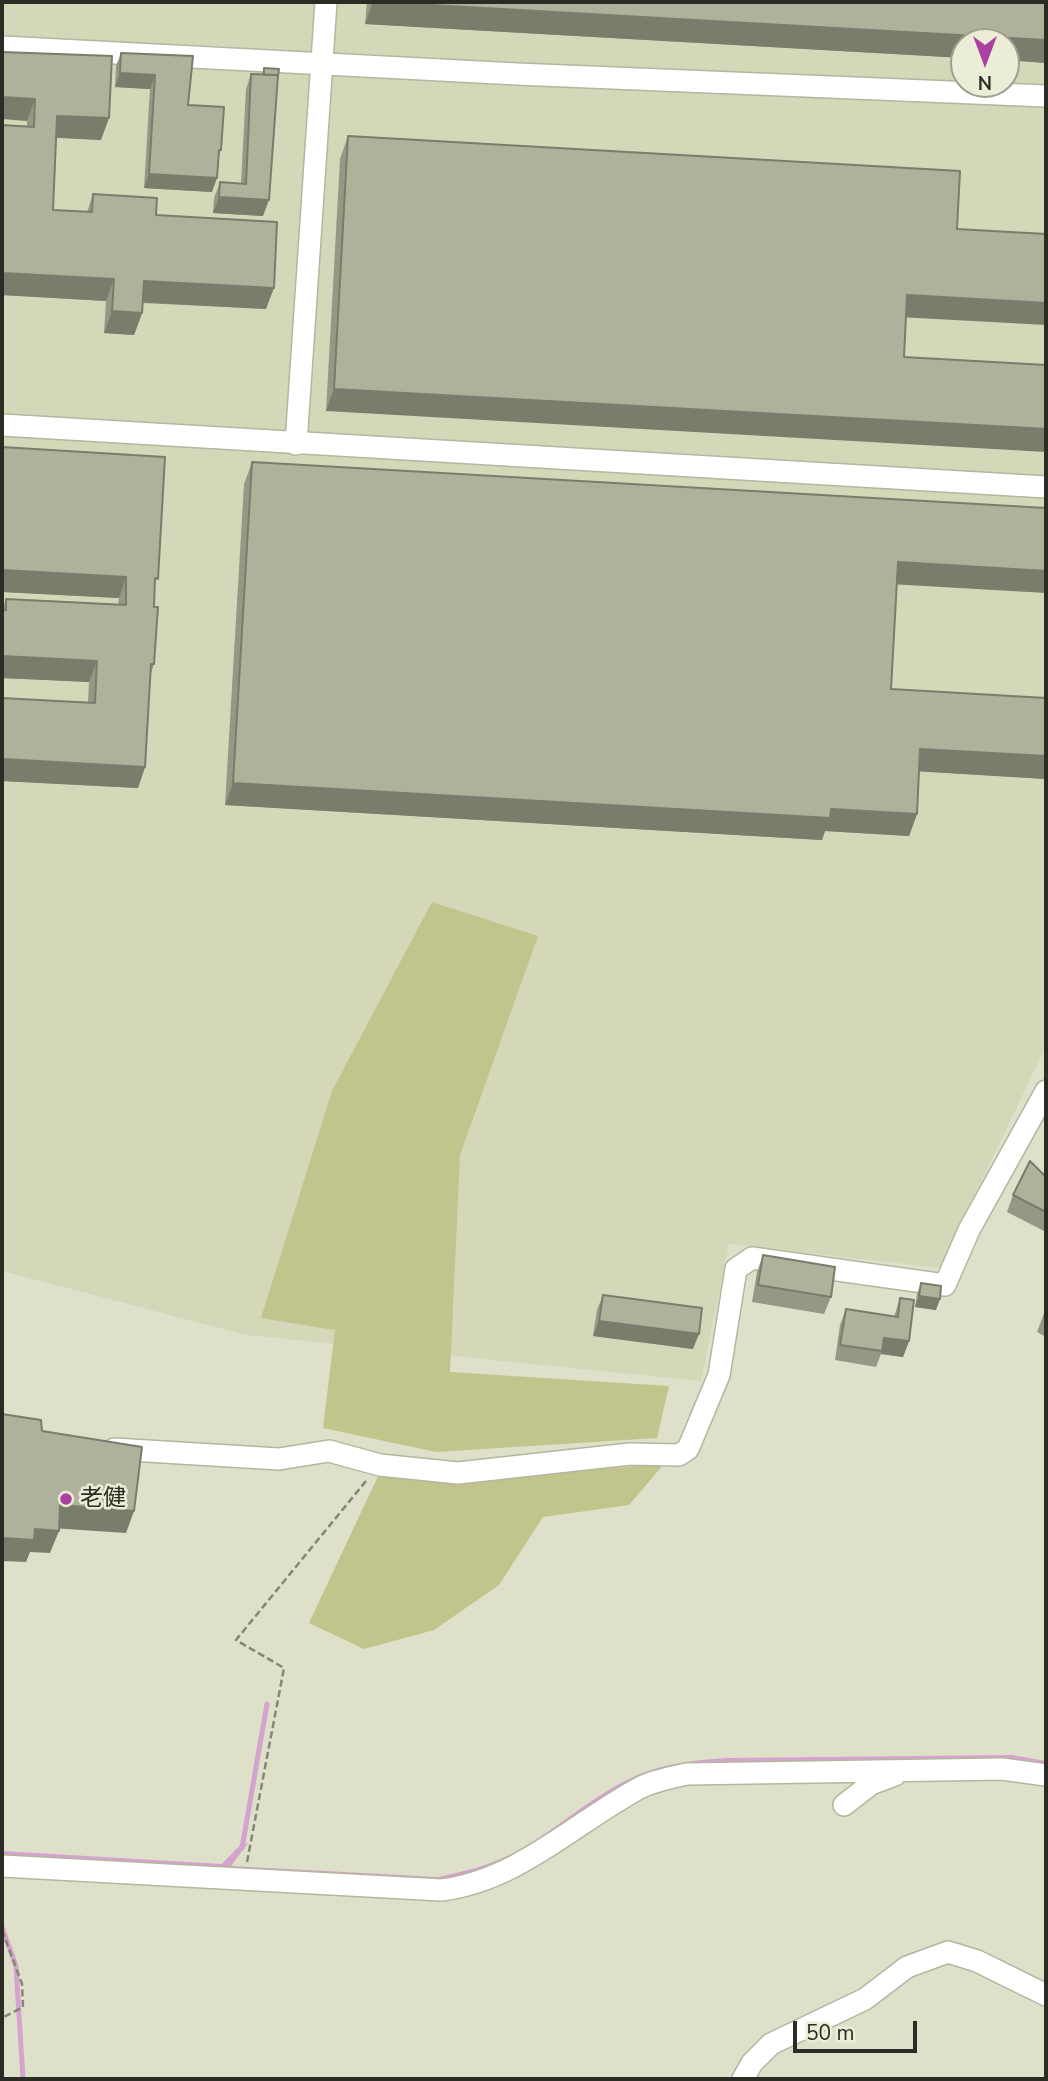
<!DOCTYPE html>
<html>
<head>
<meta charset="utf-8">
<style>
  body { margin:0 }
  #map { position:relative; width:1048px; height:2081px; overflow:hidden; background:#dfe0ca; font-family:"Nunito Sans",sans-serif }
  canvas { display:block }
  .frame { position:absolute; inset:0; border:4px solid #2b2c23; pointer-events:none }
  .north { position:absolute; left:950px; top:28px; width:70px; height:70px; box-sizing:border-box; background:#ecedd7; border:2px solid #9fa08f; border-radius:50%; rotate:180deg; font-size:19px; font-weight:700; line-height:28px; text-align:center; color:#2b2c23 }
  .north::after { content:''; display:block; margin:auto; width:24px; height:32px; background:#ac40a1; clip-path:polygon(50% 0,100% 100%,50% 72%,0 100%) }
  .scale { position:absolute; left:793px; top:2021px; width:124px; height:32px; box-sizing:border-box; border:4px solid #2b2c23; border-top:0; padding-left:9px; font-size:21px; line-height:24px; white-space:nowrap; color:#2b2c23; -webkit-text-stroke:5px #ecedd7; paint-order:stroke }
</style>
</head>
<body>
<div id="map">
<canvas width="1048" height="2081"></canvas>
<div class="frame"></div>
<div class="north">N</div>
<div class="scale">50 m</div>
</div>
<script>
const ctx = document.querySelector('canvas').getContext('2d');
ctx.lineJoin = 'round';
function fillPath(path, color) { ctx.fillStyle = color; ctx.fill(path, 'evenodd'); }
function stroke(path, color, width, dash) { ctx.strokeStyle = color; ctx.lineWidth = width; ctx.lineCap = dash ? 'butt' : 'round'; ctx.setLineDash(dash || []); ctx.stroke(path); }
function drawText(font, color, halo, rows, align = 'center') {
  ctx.font = font + ' "Nunito Sans","Noto Sans JP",sans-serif'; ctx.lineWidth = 5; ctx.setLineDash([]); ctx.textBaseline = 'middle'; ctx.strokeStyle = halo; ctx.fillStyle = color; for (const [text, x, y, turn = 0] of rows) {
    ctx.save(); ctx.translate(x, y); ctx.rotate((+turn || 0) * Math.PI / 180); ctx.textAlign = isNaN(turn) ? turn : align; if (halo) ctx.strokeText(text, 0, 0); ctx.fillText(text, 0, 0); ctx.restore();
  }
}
fillPath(new Path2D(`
  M2,2H1046V1046L940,1268L729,1244L701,1381L246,1335L2,1271ZM964,42H1006V84H964Z`), '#d5d7b9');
fillPath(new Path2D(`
  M432,902L538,936L460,1155L450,1372L669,1386L657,1438L436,1452L323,1428L335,1330L261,1318L332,1091Z
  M664,1464L629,1505L543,1517L499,1585L434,1630L364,1649L309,1623L379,1474L459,1480Z`), '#c1c48b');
fillPath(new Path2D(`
  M1012,1755L1046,1761V1770H690L511,1865L438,1885L2,1859V1851L222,1864L240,1845L248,1843L231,1866L438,1877C461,1872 483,1867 505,1857C555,1834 594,1790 648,1771C674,1762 700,1760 727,1758Z`), '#d5a3cd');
stroke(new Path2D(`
  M242,1848L267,1704
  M2,1927L16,1966L23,2079`), '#d5a3cd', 5);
const minor = new Path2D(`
  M2,47L517,74L1046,96
  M2,425L1046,487
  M296,444L326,2
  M114,1449L279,1459L329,1451L380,1465L458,1473L630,1454L679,1455L688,1449L719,1375L736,1269L752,1258L945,1285L969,1230L1046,1091
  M844,1805L871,1784L895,1775
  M2,1866L441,1890C516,1881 571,1826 636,1790C651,1781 670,1778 687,1774L1002,1769L1046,1775
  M743,2079L752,2063L771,2044L865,1999L907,1967L948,1952L977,1961L1046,1995`);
stroke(minor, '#b4b6a0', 24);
stroke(new Path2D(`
  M247,1862L284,1668L236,1640L366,1481
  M2,1930L22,1984L23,2007L2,2018`), '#858677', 2.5, [7, 3.5]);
stroke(minor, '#fff', 21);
fillPath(new Path2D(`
  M367,2H1046V63L1006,60V42H964V58L365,24Z
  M2,52L101,140L56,138L53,210L87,212L93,194L156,215L266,309L142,303V313L134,335L104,333L106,301L2,295V125L27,126V121Z
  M121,53L193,56L188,105L221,150L218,159L212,192L144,188L150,89L115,87L116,66Z
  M264,68L277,79L263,216L213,213L214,198L220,182L241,183L246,89L251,74H262Z
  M348,136L906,317L326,411L340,159Z
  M2,447L154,588V664L150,676L145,767L138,788L2,781V698L88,702L89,682L2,678V610L6,599L118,605L119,598L2,592Z
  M252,462L897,585L891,689L1046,698V779L919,771L917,814L909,836L825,831L822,840L225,805L244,484Z
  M1044,1176L1046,1177V1232L1007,1212L1013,1195Z
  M763,1255L831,1297L824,1314L752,1302L757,1272Z
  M921,1283L936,1310L915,1307L917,1294Z
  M603,1295L693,1349L593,1336L597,1310Z
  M900,1298L909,1341L903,1357L881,1354L876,1367L835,1360L840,1325L846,1309L894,1317Z
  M1046,1308V1337L1037,1332Z`), '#969885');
fillPath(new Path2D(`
  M373,2L1046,40V63L1006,60V42H964V58L365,24Z
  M120,73L155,75L150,89L115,87Z
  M2,97L35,99L27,121L2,119Z
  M57,116L109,118L101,140L49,137Z
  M149,174L217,178L212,192L144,188Z
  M219,197L269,200L263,216L213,213Z
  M2,273L114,279L106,301L2,295Z
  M144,281L274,288L266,309L136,302Z
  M907,295L1046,303V325L899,317Z
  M112,311L142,313L134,335L104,333Z
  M334,389L1046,429V452L326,411Z
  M898,562L1046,571V593L890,584Z
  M2,570L126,577L119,598L2,592Z
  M2,656L97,661L89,682L2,678Z
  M920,749L1046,756V779L912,771Z
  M2,759L145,767L138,788L2,781Z
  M233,783L831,809L917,814L909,836L825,831L822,840L225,805Z
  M919,1296L940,1299L936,1310L915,1307Z
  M599,1321L699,1334L693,1349L593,1336Z
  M884,1338L909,1341L903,1357L881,1354Z
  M60,1505L134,1511L126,1533L52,1528Z
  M35,1529L59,1531L50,1553L30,1552L26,1562L2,1561V1538Z`), '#7a7c6c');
const building = new Path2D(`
  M379,2H1046V40Z
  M2,52L112,56L109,118L57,116L53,210L92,212L93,194L157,198L156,215L277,222L274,288L144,281L142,313L112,311L114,279L2,273V125L34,127L35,99L2,97Z
  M121,53L193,56L188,105L224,107L221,150H219L217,178L149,174L155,75L120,73Z
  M264,68L279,69L278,76V75H264Z
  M251,74L278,75L269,200L219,197L220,182L246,184Z
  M348,136L960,171L957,229L1046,234V303L907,295L904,357L1046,365V429L334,389Z
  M2,447L165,457L158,579L155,578L154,607H158L154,664H151L145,767L2,759V698L95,703L97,661L2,656V610H6V599L126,605V577L2,570Z
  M252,462L1046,508V571L898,562L891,689L1046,698V756L920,749L917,814L831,809L830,818L233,783Z
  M1030,1161L1046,1177V1212L1013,1195Z
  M763,1255L835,1267L831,1297L758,1285Z
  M921,1283L941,1286L940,1299L919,1296Z
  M603,1295L702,1308L699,1334L599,1321Z
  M900,1298L914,1300L909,1341L884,1338L882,1351L840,1345L846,1309L898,1317Z
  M2,1414L41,1420L42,1431L142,1447L134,1511L60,1505L59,1531L35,1529L34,1540L2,1538Z`);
fillPath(building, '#afb19b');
stroke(building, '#7a7c6c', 2);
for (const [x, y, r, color] of [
  [66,1499,7,"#ac40a1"]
]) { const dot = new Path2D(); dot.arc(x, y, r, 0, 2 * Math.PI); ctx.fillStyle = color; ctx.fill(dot); stroke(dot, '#ecedd7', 2.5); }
drawText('23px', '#2b2c23', '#ecedd7', [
  ["老健",80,1499]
], 'left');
</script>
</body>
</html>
